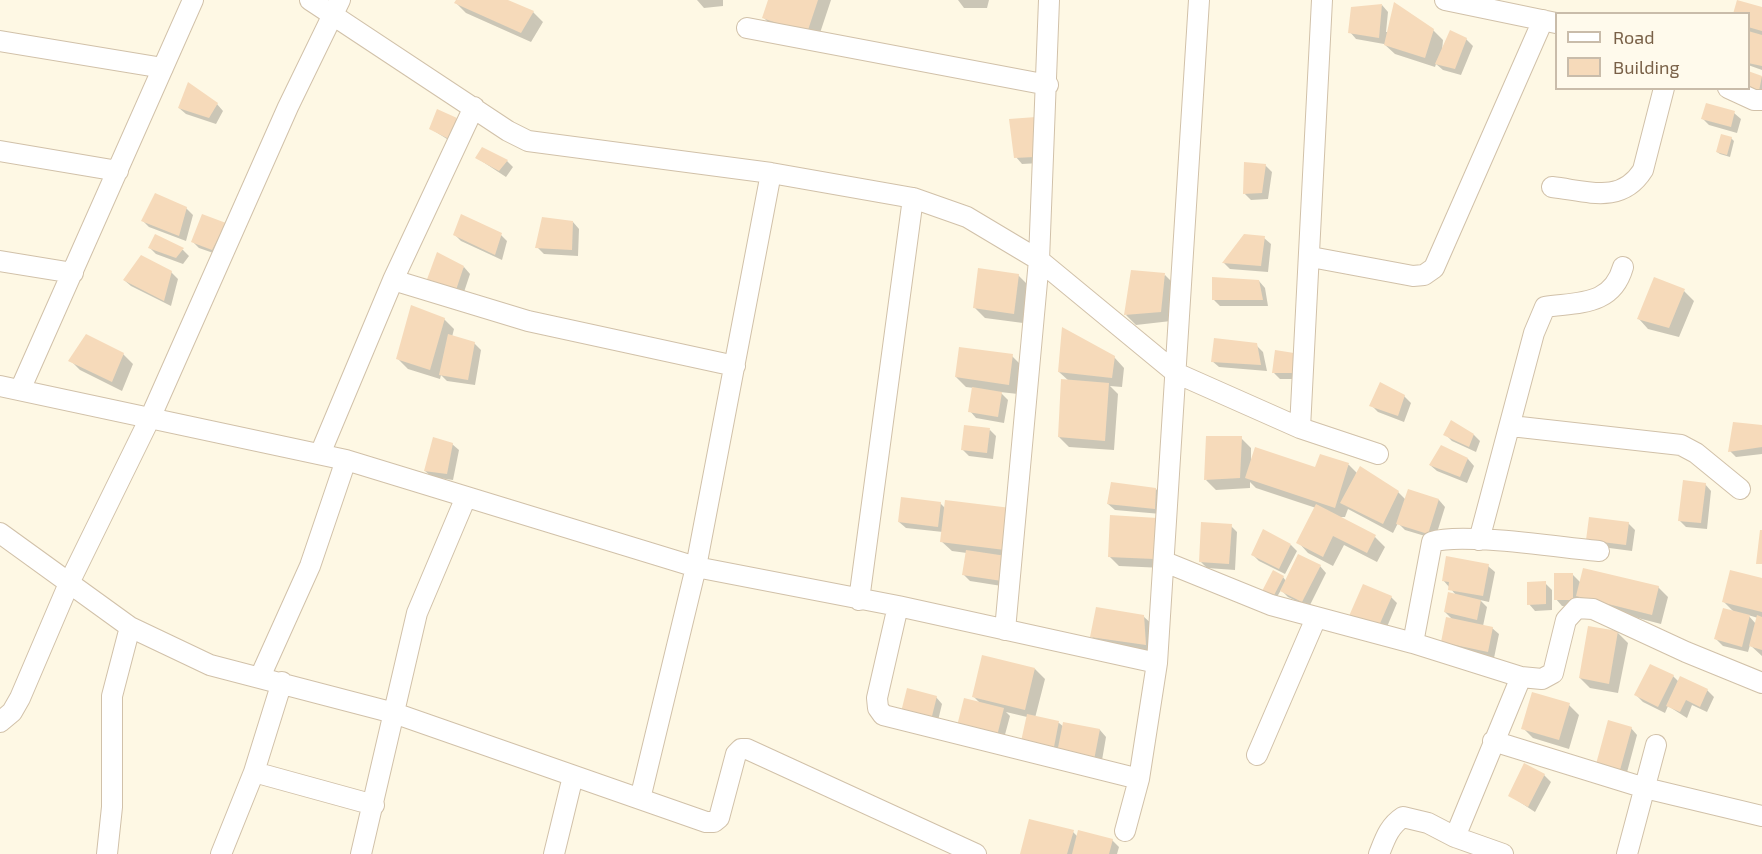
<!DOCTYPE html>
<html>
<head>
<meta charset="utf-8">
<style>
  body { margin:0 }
  #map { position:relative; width:1762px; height:854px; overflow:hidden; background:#fef8e4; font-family:"Exo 2",sans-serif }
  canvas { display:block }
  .legend { position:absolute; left:1555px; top:12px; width:195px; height:78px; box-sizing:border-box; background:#fffaec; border:2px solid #c9bcaa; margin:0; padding:8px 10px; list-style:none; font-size:18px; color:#796047 }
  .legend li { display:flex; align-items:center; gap:12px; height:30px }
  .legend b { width:30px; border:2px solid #c9bcaa }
</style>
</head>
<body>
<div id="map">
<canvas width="1762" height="854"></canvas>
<ul class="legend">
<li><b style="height:8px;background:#fff"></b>Road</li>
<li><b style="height:16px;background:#f6daba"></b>Building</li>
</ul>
</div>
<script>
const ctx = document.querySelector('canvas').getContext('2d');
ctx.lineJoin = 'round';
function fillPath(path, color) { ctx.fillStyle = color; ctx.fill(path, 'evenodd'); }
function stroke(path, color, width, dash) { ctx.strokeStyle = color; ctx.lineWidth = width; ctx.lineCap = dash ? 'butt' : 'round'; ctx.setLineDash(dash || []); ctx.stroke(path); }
fillPath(new Path2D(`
  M458,0H504L533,12L543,22L531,42L466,13L456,3Z
  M697,0H723V6L704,8Z
  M770,0H831L817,42L774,28L764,18Z
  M958,0H989L987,8H964Z
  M1382,5L1388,12L1386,32L1433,30L1443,40L1442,51L1466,39L1473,46L1461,75L1443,70L1436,64L1435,67L1395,54L1384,44L1356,39L1350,32Z
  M1762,8V70L1748,65V14Z
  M1748,72L1762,77V101L1748,88Z
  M217,104L223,111L216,124L186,114L179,108Z
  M1734,113L1741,119L1737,133L1709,125L1703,119Z
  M457,119L463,126L455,144L431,129Z
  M1010,121L1040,163L1022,164L1016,157Z
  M1731,138L1734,141L1730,157L1720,154L1717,152Z
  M477,158L507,161L513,167L506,177Z
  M1265,165L1272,172L1268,199L1251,200L1244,193Z
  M186,208L193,215L186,241L149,227L143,221Z
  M573,222L579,229L578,256L544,254L537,247Z
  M225,224L232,231L219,255L199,248L193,242Z
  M455,235H501L507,241L502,260L461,241Z
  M1264,238L1271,244L1268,272L1230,269L1224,263Z
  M149,247L183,250L189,256L183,264L156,254Z
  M464,267L470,274L463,295L435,288Z
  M171,272L178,279L171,306L131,286L124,280Z
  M1018,275L1028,285L1023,323L985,318L975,308Z
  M1165,275L1175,285L1171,321L1136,325L1126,315Z
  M1655,279L1684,291L1694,301L1679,337L1648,329L1639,319Z
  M1259,281L1265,288L1268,306H1220L1214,300Z
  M444,319L454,329L452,337L474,343L481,350L475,385L447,381L441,375L440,379L408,369L398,359Z
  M1256,345L1263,352L1267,371L1219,367L1212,361Z
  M123,354L133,364L122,391L80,370L70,360Z
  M1294,354L1300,361V379H1280L1274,373Z
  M1012,356L1022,366L1018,394L1000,392L1008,400L1004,423L976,418L970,411L974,388L966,387L956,377Z
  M1114,357L1124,368L1122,387L1110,386L1118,394L1114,450L1069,447L1059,437L1069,381L1059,372Z
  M1404,396L1411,403L1404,422L1378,412L1371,405Z
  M1762,426V454L1736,457L1730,451Z
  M990,430L996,436L993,459L969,456L962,449Z
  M1445,434L1474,435L1480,441L1476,452L1452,441Z
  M1241,438L1251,448V462L1316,469L1321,455L1349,465L1358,474L1398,492L1406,500H1439L1445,507L1435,539L1405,530L1398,523L1393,533L1348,509L1345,517H1338L1375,537L1385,547L1377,562L1344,545L1333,566L1308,553L1298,542L1316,508L1256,488L1250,482V488L1216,490L1206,480Z
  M452,444L459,450L453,480L432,477L425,471Z
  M1468,459L1474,466L1467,483L1437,471L1430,465Z
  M1705,484L1711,491L1707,529L1686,527L1679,520Z
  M1156,489L1162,496L1161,514L1115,510L1108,504Z
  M940,503L946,509L1010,510L1008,587L970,581L964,575L967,553L952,551L941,541L943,532L906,528L899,522Z
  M1111,517L1164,568L1119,566L1109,556Z
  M1628,523L1635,530L1632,551L1594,546Z
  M1231,526L1237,532L1235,570L1207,568L1200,561Z
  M1291,545L1297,551L1285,574L1259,561L1252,554Z
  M1320,566L1326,573L1309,607L1288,597L1281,590L1274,602L1262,595L1283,577L1286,581Z
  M1488,566L1495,572L1489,602L1480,600L1487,607L1483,626L1492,628L1499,634L1494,658L1449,648L1443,642L1453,620L1445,612L1456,595L1443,580Z
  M1573,575L1581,583L1658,587L1668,597L1661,624L1588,605L1579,597V606H1562L1556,599Z
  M1762,580V656L1750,645L1748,652L1723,646L1716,639L1735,613L1724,602ZM1748,615L1758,618L1756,624Z
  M1545,583L1552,590V610L1535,611L1529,604Z
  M1391,597L1397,603L1384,634L1351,616Z
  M1143,616L1154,626L1155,654L1102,647L1092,637Z
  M1590,627L1618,633L1628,643L1618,693L1590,688L1580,678Z
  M1035,669L1045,679L1035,718L1059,723L1064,727L1100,730L1106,737L1101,766L1059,758L1027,717L1006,712L1010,716L1003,742L965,732L981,704L974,697Z
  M1673,676L1679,682L1681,678L1707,690L1714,697L1707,712L1692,705L1687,718L1668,706L1665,713L1643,702L1636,695Z
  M908,690L936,697L942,704L936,729Z
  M1569,705L1579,715L1569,749L1533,738L1523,728Z
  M1631,728L1637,735L1626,776L1598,763Z
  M1544,775L1551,782L1535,812L1509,795Z
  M1073,832L1078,837L1112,840L1119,847L1117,854H1021Z`), '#0003');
fillPath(new Path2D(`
  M456,0H508L534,11L521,33L454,3Z
  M768,0H818L807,33L762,18Z
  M1737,0L1762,7V31L1748,27V14H1733Z
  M1394,2L1434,29L1425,58L1384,45Z
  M1382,4L1379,38L1348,33L1351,7Z
  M1450,30L1467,38L1455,69L1435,64Z
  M1748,31L1762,35V66L1748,63Z
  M1748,71L1762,76L1758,96L1748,88Z
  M188,82L218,103L209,118L178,108Z
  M1706,103L1735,111L1731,127L1701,119Z
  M437,109L457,118L449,139L429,129Z
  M1036,117L1034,157L1014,158L1009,119Z
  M1721,134L1732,137L1727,155L1716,152Z
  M482,147L508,160L499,171L475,158Z
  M1244,162L1266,164L1262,193L1243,194Z
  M155,193L187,207L179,236L141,221Z
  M202,214L226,223L212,250L191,242Z
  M461,214L502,233L495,255L453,235Z
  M542,217L573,221L572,250L535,248Z
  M155,234L184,248L176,258L148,248Z
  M1244,234L1265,236L1261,266L1222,263Z
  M437,252L464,266L456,290L426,282Z
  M141,255L172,271L164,301L123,280Z
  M978,268L1019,274L1014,314L973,308Z
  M1131,270L1165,273L1161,312L1124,315Z
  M1212,277L1259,280L1263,300H1212Z
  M1654,277L1685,289L1669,328L1637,319Z
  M411,305L445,318L430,370L396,359Z
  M1062,327L1115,356L1112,378L1058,372Z
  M86,334L124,353L112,382L68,361Z
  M448,334L475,342L468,380L439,375Z
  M1214,338L1257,343L1261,365L1211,362Z
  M959,347L1013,354L1009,385L955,377Z
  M1275,350L1294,353V373H1272Z
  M1061,379L1109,383L1105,441L1058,437Z
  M1380,382L1405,395L1398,416L1369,406Z
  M972,387L1002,392L998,417L968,412Z
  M1451,420L1474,434L1469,447L1443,435Z
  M1733,422L1762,425V447L1728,452Z
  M964,425L990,428L987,453L961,450Z
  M1206,436H1242L1240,478L1204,480Z
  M433,437L453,443L447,474L424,471Z
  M1441,445L1468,458L1460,477L1429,465Z
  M1255,447L1315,467L1320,454L1349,463L1335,508L1245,478Z
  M1360,466L1399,491L1383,524L1340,503Z
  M1683,480L1706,483L1701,523L1678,521Z
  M1111,482L1156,488L1155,509L1107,504Z
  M1408,489L1439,499L1428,534L1396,524Z
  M901,497L941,502L938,527L898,522Z
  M945,500L1011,508L1005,550L940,542Z
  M1316,504L1376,535L1367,553L1333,536L1323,557L1296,543Z
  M1110,515L1157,518L1155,559L1108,557Z
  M1589,517L1629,522L1626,545L1586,540Z
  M1201,522L1232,524L1229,564L1199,562Z
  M1263,529L1291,544L1279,569L1251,555Z
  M1760,530H1762V564H1756Z
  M966,550L1006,556L1002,581L962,575Z
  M1298,554L1321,565L1302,602L1280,591Z
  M1446,556L1489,564L1483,596L1448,590L1449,582L1442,581Z
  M1583,568L1659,586L1652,615L1576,596Z
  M1273,570L1284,576L1271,601L1260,595Z
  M1730,570L1762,578V612L1722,602Z
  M1554,573H1573V600H1554Z
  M1546,581V604L1527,605V582Z
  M1363,584L1392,596L1378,628L1349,616Z
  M1448,592L1481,600L1477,620L1444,612Z
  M1096,607L1144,615L1146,645L1090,637Z
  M1723,608L1750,615L1742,647L1714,639Z
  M1757,615L1762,617V650L1749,646Z
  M1446,617L1493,627L1488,652L1441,642Z
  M1588,626L1618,631L1609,684L1579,678Z
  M982,655L1035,668L1025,710L972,697Z
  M1650,664L1674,675L1658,707L1634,695Z
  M1680,676L1708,689L1700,707L1686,700L1680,712L1666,706Z
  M907,688L937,696L930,724L900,716Z
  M1532,692L1570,703L1559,740L1521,729Z
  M964,698L1004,708L997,736L957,726Z
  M1027,714L1059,721L1053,752L1020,746Z
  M1608,720L1632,727L1620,770L1596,764Z
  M1063,722L1100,729L1094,760L1057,753Z
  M1524,763L1545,774L1528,807L1508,796Z
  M1029,819L1074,830L1067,854H1020Z
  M1078,830L1113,839L1109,854H1072Z`), '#f6daba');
const street = new Path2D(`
  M310,0L508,131L528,141L771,173L913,198L967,217L1039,260L1176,373L1300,428L1378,454
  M1445,0L1556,23
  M747,28L1048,85
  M0,41L163,68
  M1728,88L1754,100H1762
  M0,151L118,171
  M1552,187C1587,191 1621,205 1643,170L1664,88
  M1311,257L1413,276L1424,275L1434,268L1543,20
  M0,261L73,273
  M393,280L528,321L735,366
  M0,386L346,460L696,567L898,606L1157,663
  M20,390L193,0
  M1511,426L1681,445L1696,453L1740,489
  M1300,428L1322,0
  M320,454L393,280L474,107
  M0,533L130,627L210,665L394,713L706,822H714L719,818L736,754L741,749H747L976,854
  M1479,540L1534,333L1545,307C1579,302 1612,306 1623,267
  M1165,562L1271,605L1413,643L1521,677L1542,679L1553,673L1566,620L1577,608L1593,609L1686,652L1762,683
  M859,600L913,198
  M898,606L877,698L878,708L883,715L1139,779
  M1005,630L1039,260L1049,0
  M1413,643L1432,542C1461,532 1564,548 1599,551
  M260,677L310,566L346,460
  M0,722L12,712L20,698L70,581L151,416L288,107L340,0
  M1493,741L1645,788L1762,816
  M1257,755L1316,618
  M254,772L374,805
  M640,799L696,567L771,173
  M1125,831L1139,779L1157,663L1199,0
  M107,854L112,807V696L130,627
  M221,854L254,772L282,682
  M361,854L417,613L466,497
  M554,854L573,776
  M1379,854C1385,839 1389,826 1403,817L1428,823L1455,837
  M1503,854L1455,837L1521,677
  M1627,854L1656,745`);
stroke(street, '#d1c1a9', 22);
stroke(street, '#fff', 20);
</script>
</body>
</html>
